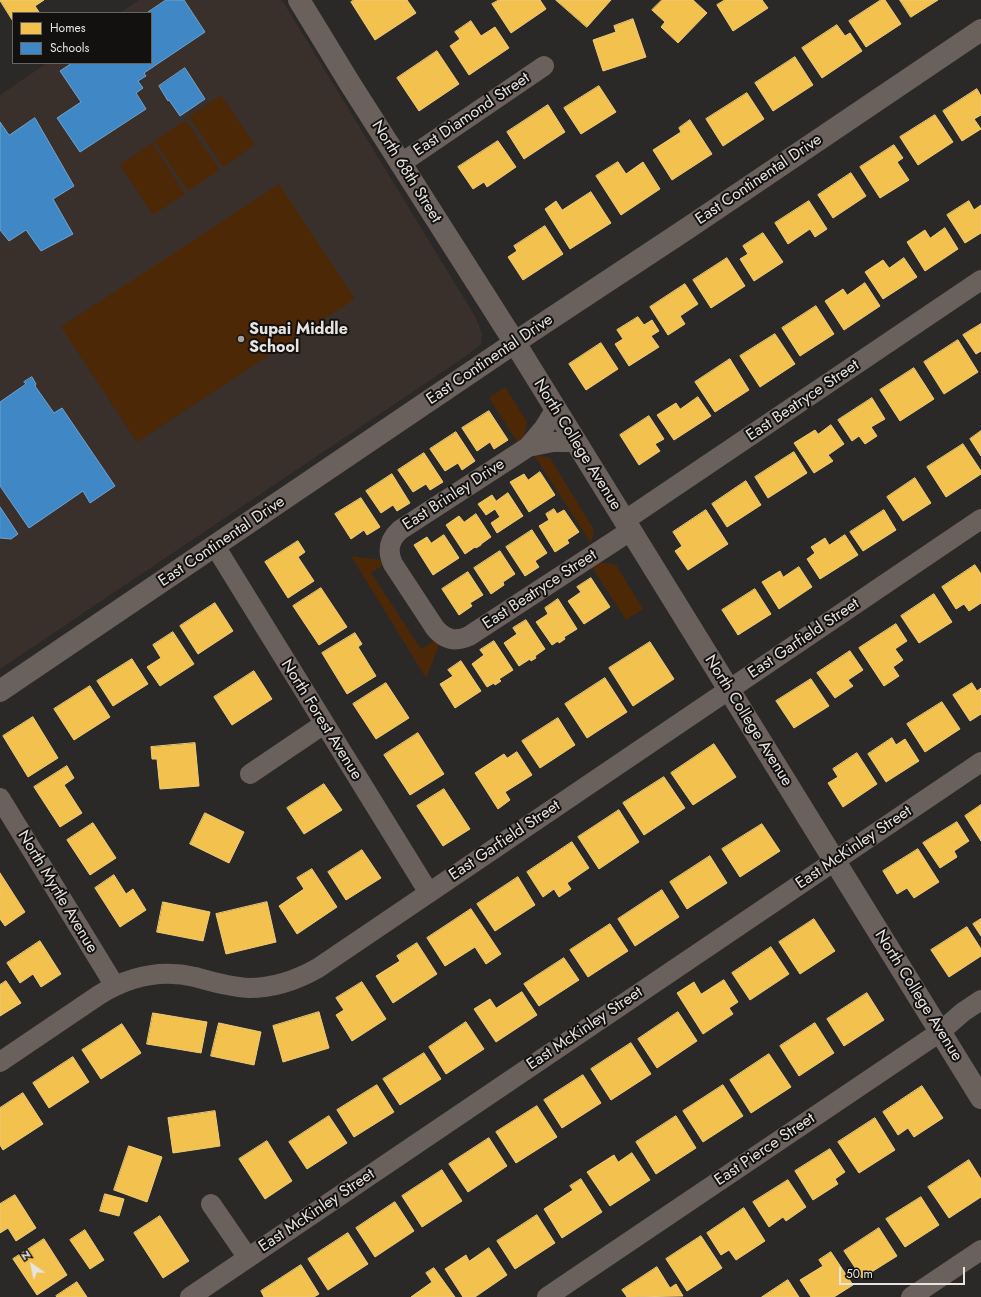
<!DOCTYPE html>
<html>
<head>
<meta charset="utf-8">
<style>
  body { margin:0 }
  #map { position:relative; width:981px; height:1297px; overflow:hidden; background:#2b2927; font-family:Jost,sans-serif }
  canvas { display:block }
  .legend { position:absolute; left:12px; top:12px; width:140px; height:52px; box-sizing:border-box; background:#131110; border:1px solid #676564; margin:0; padding:5px 7px; list-style:none; font-size:12px; color:#e6e3e1 }
  .legend li { display:flex; align-items:center; gap:8px; height:20px }
  .legend b { width:20px; border:1px solid #676564 }
  .north { position:absolute; left:12px; top:1245px; width:40px; height:40px; -webkit-text-stroke:3px #131110; paint-order:stroke; rotate:327deg; font-size:11px; font-weight:700; line-height:16px; text-align:center; color:#e6e3e1 }
  .north::after { content:''; display:block; margin:auto; width:14px; height:18px; background:#e6e3e1; clip-path:polygon(50% 0,100% 100%,50% 72%,0 100%) }
  .scale { position:absolute; left:839px; top:1267px; width:126px; height:18px; box-sizing:border-box; border:2px solid #e6e3e1; border-top:0; padding-left:5px; font-size:12px; line-height:14px; white-space:nowrap; color:#e6e3e1; -webkit-text-stroke:3px #131110; paint-order:stroke }
</style>
</head>
<body>
<div id="map">
<canvas width="981" height="1297"></canvas>
<ul class="legend">
<li><b style="height:11px;background:#f2c14e"></b>Homes</li>
<li><b style="height:11px;background:#3f88c5"></b>Schools</li>
</ul>
<div class="north">N</div>
<div class="scale">50 m</div>
</div>
<script>
const ctx = document.querySelector('canvas').getContext('2d');
ctx.lineJoin = 'round';
function fillPath(path, color) { ctx.fillStyle = color; ctx.fill(path, 'evenodd'); }
function stroke(path, color, width, dash) { ctx.strokeStyle = color; ctx.lineWidth = width; ctx.lineCap = dash ? 'butt' : 'round'; ctx.setLineDash(dash || []); ctx.stroke(path); }
function drawText(font, color, halo, rows, align = 'center') {
  ctx.font = font + ' Jost,sans-serif'; ctx.lineWidth = 4; ctx.setLineDash([]); ctx.textBaseline = 'middle'; ctx.strokeStyle = halo; ctx.fillStyle = color; for (const [text, x, y, turn = 0] of rows) {
    ctx.save(); ctx.translate(x, y); ctx.rotate((+turn || 0) * Math.PI / 180); ctx.textAlign = isNaN(turn) ? turn : align; if (halo) ctx.strokeText(text, 0, 0); ctx.fillText(text, 0, 0); ctx.restore();
  }
}
fillPath(new Path2D(`
  M139,0H282L476,318L482,334L481,344L466,356L0,669V95L47,63H151V13H120Z`), '#39302b');
fillPath(new Path2D(`
  M221,95L255,145L223,167L189,117Z
  M186,120L220,170L188,191L154,141Z
  M152,143L185,194L153,215L120,165Z
  M279,184L355,299L137,442L61,327Z
  M505,387L527,422L524,439L518,443L489,398Z
  M534,455L550,458L594,530L591,543Z
  M351,556L381,560L383,565L371,573L421,649L434,641L439,645L426,678Z
  M600,562L616,565L643,609L626,620L592,567Z`), '#4d2807');
const homes = new Path2D(`
  M0,0H44L35,6L39,12L38,13H13V21Z
  M354,0H407L416,13L375,40L351,2Z
  M499,0H540L546,9L511,33L492,4Z
  M556,0H611L587,27Z
  M662,0H693L707,13L678,43L661,27L665,22L652,10Z
  M725,0H762L768,8L733,31L717,5Z
  M881,0H885L901,24L866,47L849,21Z
  M900,0H938L911,17Z
  M633,19L646,57L603,71L593,40L616,32L614,26Z
  M471,21L481,36L495,27L509,48L469,75L450,46L460,39L455,32Z
  M837,25L845,36L850,33L862,51L822,78L802,48Z
  M437,51L459,84L419,111L397,78Z
  M795,57L813,85L773,111L755,83Z
  M599,86L616,112L581,134L564,108Z
  M977,89L981,96V115L974,119L981,129L962,141L943,111Z
  M747,93L764,119L723,146L706,119Z
  M548,105L565,132L524,159L507,132Z
  M935,115L953,142L918,165L900,137Z
  M690,120L712,154L672,180L653,150L681,132L679,128Z
  M498,141L516,167L487,187L484,182L473,189L458,167Z
  M894,145L903,158L897,162L909,180L880,198L860,167Z
  M618,162L626,174L643,162L660,189L621,215L596,176Z
  M851,173L866,196L833,218L818,195Z
  M591,192L611,223L570,249L545,209L556,201L562,210Z
  M809,201L827,229L815,237L810,229L788,244L775,223Z
  M969,201L974,210L981,205V233L965,243L947,215Z
  M545,226L563,254L523,280L508,257L517,251L514,246Z
  M945,228L958,249L925,271L907,242L925,230L930,238Z
  M763,233L783,262L754,281L740,259L748,254L743,246Z
  M727,258L745,286L711,308L693,280Z
  M904,258L917,277L883,299L865,272L883,260L889,268Z
  M865,283L880,306L844,330L825,301L843,289L847,295Z
  M685,284L698,304L680,316L685,324L668,335L650,307Z
  M816,306L834,334L800,356L782,328Z
  M638,317L644,325L652,320L659,331L651,336L659,347L629,366L615,344L623,339L617,330Z
  M981,324V351L976,354L963,335Z
  M775,334L795,364L760,387L740,356Z
  M958,340L978,372L944,394L924,362Z
  M601,343L618,369L586,390L569,364Z
  M730,359L749,390L715,412L695,382Z
  M914,368L934,399L900,421L880,390Z
  M698,397L711,416L674,440L657,415L676,403L680,409Z
  M872,398L885,419L871,427L877,436L865,444L859,436L852,441L838,420Z
  M489,411L508,440L494,449L490,442L477,451L462,428Z
  M649,416L664,439L655,444L660,451L639,465L620,435Z
  M831,425L844,444L828,455L833,461L814,473L794,443L815,430L818,434Z
  M981,431V456L970,439Z
  M456,432L475,461L462,470L458,463L445,471L430,449Z
  M963,444L981,471V474L946,497L927,467Z
  M794,452L807,473L768,498L755,477Z
  M424,453L443,482L430,490L426,484L413,492L398,470Z
  M540,472L555,495L529,512L510,482L524,474L528,480Z
  M392,474L410,503L397,511L393,505L381,513L366,491Z
  M915,478L931,503L903,521L887,497Z
  M746,481L761,505L727,527L712,504Z
  M508,493L523,516L497,533L491,523L500,517L495,509L486,515L478,504L492,495L496,501Z
  M361,498L380,527L367,535L364,530L351,539L335,514Z
  M554,509L557,514L564,510L579,532L567,540L569,543L555,552L539,526L549,520L546,514Z
  M706,510L728,544L688,570L675,551L682,546L673,532Z
  M884,510L896,530L863,551L850,532Z
  M476,514L491,537L481,544V545L476,548L475,547L465,554L446,525L459,516L464,522Z
  M532,530L547,553L535,561L539,567L525,576L506,547Z
  M444,535L459,558L433,575L414,545L427,537L431,543Z
  M845,535L858,555L820,579L807,559L815,553L811,547L825,538L829,545Z
  M298,541L305,552L298,557L314,581L288,598L265,562Z
  M500,551L515,574L503,582L504,585L491,594L474,568Z
  M975,565L981,574V603L969,611L964,604L956,609L942,587Z
  M799,567L812,587L779,609L762,582L780,571L783,577Z
  M468,572L483,595L470,603L472,606L459,615L442,589Z
  M591,578L610,607L584,624L568,601L581,592L577,587Z
  M321,588L347,627L319,645L293,606Z
  M755,589L771,614L738,635L722,610Z
  M934,594L952,622L919,643L901,616Z
  M558,599L577,629L564,637L565,639L559,643L558,641L552,645L536,622L548,614L545,608Z
  M215,603L233,631L198,654L180,626Z
  M526,620L545,649L535,656L536,658L531,661L530,659L519,666L504,643L517,634L513,628Z
  M896,624L907,641L895,649L903,660L893,667L899,676L884,686L859,648Z
  M173,632L194,664L160,686L147,667L161,658L153,645Z
  M355,633L362,644L358,647L376,676L347,694L322,653Z
  M494,641L513,670L499,679L501,681L495,685L494,683L487,687L472,664L484,655L480,650Z
  M650,642L674,679L633,706L609,668Z
  M850,651L863,670L848,680L853,686L835,698L817,673Z
  M132,659L148,684L113,706L97,681Z
  M461,661L481,691L455,708L440,684L453,676L448,670Z
  M254,671L272,699L232,725L214,697Z
  M605,678L627,712L587,738L565,704Z
  M811,679L829,706L794,728L776,701Z
  M386,683L409,718L376,739L353,704Z
  M972,683L977,691L981,688V714L970,721L953,695Z
  M90,686L110,717L74,740L54,709Z
  M942,702L960,729L925,752L907,724Z
  M33,717L58,758L28,777L3,736Z
  M558,718L575,745L540,768L522,741Z
  M418,733L444,774L410,795L384,755Z
  M892,738L896,745L905,739L919,761L886,782L868,754Z
  M195,743L199,786L160,789L157,759H152L151,747Z
  M714,744L736,777L693,805L671,773Z
  M517,752L532,775L505,792L510,800L498,809L475,773L504,754L507,758Z
  M857,753L877,784L843,807L828,783L838,777L833,769Z
  M67,766L74,778L64,785L82,813L60,827L34,787Z
  M664,777L685,808L644,835L623,803Z
  M324,784L342,810L304,834L287,808Z
  M444,789L470,829L443,846L417,806Z
  M981,805V841L965,816Z
  M619,810L639,842L599,869L578,837Z
  M205,813L244,832L229,863L190,844Z
  M957,822L969,841L954,851L957,857L940,868L923,843Z
  M93,823L116,858L90,875L67,840Z
  M762,824L780,851L740,877L722,849Z
  M572,842L589,868L567,883L571,889L559,897L554,889L543,897L527,872Z
  M918,849L939,882L914,898L907,888L897,894L883,871Z
  M362,850L381,878L346,900L328,872Z
  M710,856L727,883L687,909L670,882Z
  M312,869L337,907L297,934L279,906L304,889L297,878Z
  M0,873L25,912L5,926L0,919Z
  M114,875L126,894L133,889L146,910L120,927L95,888Z
  M518,877L535,905L495,931L477,904Z
  M662,890L679,917L635,946L618,919Z
  M163,902L210,912L203,941L157,932Z
  M267,902L276,942L226,954L216,914Z
  M471,909L501,954L486,964L475,947L445,966L427,938Z
  M814,919L835,951L800,974L779,942Z
  M981,919V936L973,924Z
  M610,924L628,951L588,977L570,950Z
  M967,927L981,949V956L949,977L931,950Z
  M40,941L61,974L41,987L33,974L20,983L7,963Z
  M417,943L437,974L393,1003L376,976L400,961L397,956Z
  M771,947L789,974L750,1000L732,973Z
  M564,958L579,980L539,1006L524,984Z
  M724,980L738,1002L729,1008L733,1014L703,1034L677,993L694,982L701,994Z
  M6,981L21,1003L0,1016V985Z
  M362,982L386,1019L352,1041L336,1015L344,1010L336,998Z
  M522,992L537,1015L496,1042L474,1009L490,999L496,1008Z
  M867,993L884,1020L844,1046L827,1019Z
  M319,1012L329,1048L283,1062L273,1026Z
  M678,1012L697,1041L657,1068L638,1039Z
  M153,1013L207,1022L201,1053L147,1044Z
  M466,1022L484,1049L446,1074L429,1047Z
  M219,1023L261,1032L254,1065L211,1056Z
  M815,1023L834,1053L799,1076L780,1046Z
  M122,1024L141,1053L101,1079L82,1050Z
  M631,1043L651,1074L611,1100L591,1069Z
  M424,1053L441,1079L400,1105L383,1079Z
  M769,1054L791,1087L751,1113L730,1080Z
  M73,1057L89,1082L49,1108L33,1083Z
  M583,1075L601,1103L562,1128L544,1100Z
  M377,1085L394,1112L354,1137L337,1110Z
  M723,1085L743,1116L703,1142L683,1111Z
  M922,1086L943,1118L914,1137L908,1128L898,1135L883,1112Z
  M23,1093L43,1124L3,1150L0,1145V1108Z
  M537,1106L557,1137L516,1163L496,1132Z
  M215,1111L220,1146L173,1153L168,1118Z
  M329,1116L347,1143L307,1169L289,1142Z
  M676,1116L696,1148L656,1174L636,1142Z
  M875,1118L895,1150L859,1173L838,1142Z
  M489,1138L507,1166L468,1192L449,1164Z
  M267,1141L292,1181L265,1199L239,1159Z
  M129,1146L162,1157L147,1202L114,1190Z
  M830,1149L845,1172L835,1179L838,1184L813,1200L795,1171Z
  M632,1153L650,1180L610,1206L587,1172L614,1155L618,1162Z
  M969,1160L981,1179V1197L949,1218L928,1187Z
  M442,1170L462,1201L422,1227L402,1196Z
  M581,1179L602,1212L562,1238L544,1209L573,1190L570,1186Z
  M788,1180L806,1207L786,1221L783,1217L769,1227L753,1202Z
  M105,1194L124,1199L119,1216L100,1211Z
  M15,1195L36,1228L16,1241L8,1228L0,1233V1204Z
  M921,1197L939,1225L905,1247L886,1219Z
  M395,1202L414,1231L375,1257L356,1228Z
  M744,1208L765,1241L736,1260L729,1250L721,1255L707,1233Z
  M537,1215L555,1243L515,1269L497,1241Z
  M160,1216L189,1261L163,1278L134,1233Z
  M879,1228L897,1256L862,1278L844,1251Z
  M85,1230L104,1260L90,1269L70,1240Z
  M348,1233L368,1264L328,1290L308,1259Z
  M701,1236L722,1268L687,1291L666,1259Z
  M44,1239L67,1275L37,1295L13,1259Z
  M489,1248L507,1275L475,1297H463L445,1269L466,1255L469,1261Z
  M831,1252L853,1285L834,1297H811L800,1280L823,1266L819,1260Z
  M301,1265L319,1294L314,1297H264L261,1291Z
  M657,1267L670,1288L676,1284L683,1296L627,1297L622,1290Z
  M434,1268L455,1297H411L432,1282L426,1273Z
  M788,1280L799,1297H762Z
  M77,1282L87,1297H57L56,1296Z`);
fillPath(homes, '#f2c14e');
stroke(homes, '#eecb7a', 1);
const schools = new Path2D(`
  M166,0H184L205,32L144,73L146,76L138,81L143,88L136,93L146,109L80,152L57,118L81,102L60,71L72,63H151V13H147Z
  M185,68L205,99L180,116L169,100L168,101L159,86Z
  M35,118L74,186L53,199L73,234L41,251L26,230L9,241L0,230V122L9,135Z
  M32,377L36,384L35,386L54,413L62,408L115,486L90,503L83,491L29,528L0,486V402L26,384L24,382Z
  M0,507L18,534L11,539L0,538Z`);
fillPath(schools, '#3f88c5');
stroke(schools, '#71a3cd', 1);
stroke(new Path2D(`
  M400,164L544,66
  M555,410L544,428L528,447L400,530C389,540 387,551 393,564L435,628C445,640 456,642 469,636L630,531
  M528,447L553,442H576
  M624,521L981,280
  M215,546L429,893
  M250,774L324,724
  M0,798L115,986
  M0,1062L99,995C128,977 161,969 195,977C213,982 230,987 249,988C274,988 297,980 318,968L981,519
  M211,1204L248,1258
  M190,1297L981,762
  M547,1297L940,1032L963,1012L981,1000
  M911,1297L981,1250`), '#6a615c', 20);
stroke(new Path2D(`
  M299,0L349,82L515,343L981,1098
  M0,691L532,331L688,228L981,30`), '#6a615c', 22);
for (const [x, y, r, color] of [
  [241,339,4,"#a5a2a0"]
]) { const dot = new Path2D(); dot.arc(x, y, r, 0, 2 * Math.PI); ctx.fillStyle = color; ctx.fill(dot); stroke(dot, '#131110', 1.5); }
drawText('16px', '#e6e3e1', '#131110', [
  ["East Diamond Street",472,115,-34],
  ["North 68th Street",406,172,58],
  ["East Continental Drive",759,180,-34],
  ["East Continental Drive",490,360,-34],
  ["East Beatryce Street",803,401,-34],
  ["North College Avenue",577,445,58],
  ["East Brinley Drive",454,495,-33],
  ["East Continental Drive",222,542,-34],
  ["East Beatryce Street",540,590,-33],
  ["East Garfield Street",804,639,-34],
  ["North Forest Avenue",321,720,58],
  ["North College Avenue",748,721,58],
  ["East Garfield Street",505,841,-34],
  ["East McKinley Street",854,848,-34],
  ["North Myrtle Avenue",57,892,59],
  ["North College Avenue",918,996,58],
  ["East McKinley Street",585,1029,-34],
  ["East Pierce Street",765,1150,-34],
  ["East McKinley Street",317,1211,-34]
]);
drawText('bold 16px', '#e6e3e1', '#131110', [
  ["Supai Middle",249,330],
  ["School",249,348]
], 'left');
</script>
</body>
</html>
